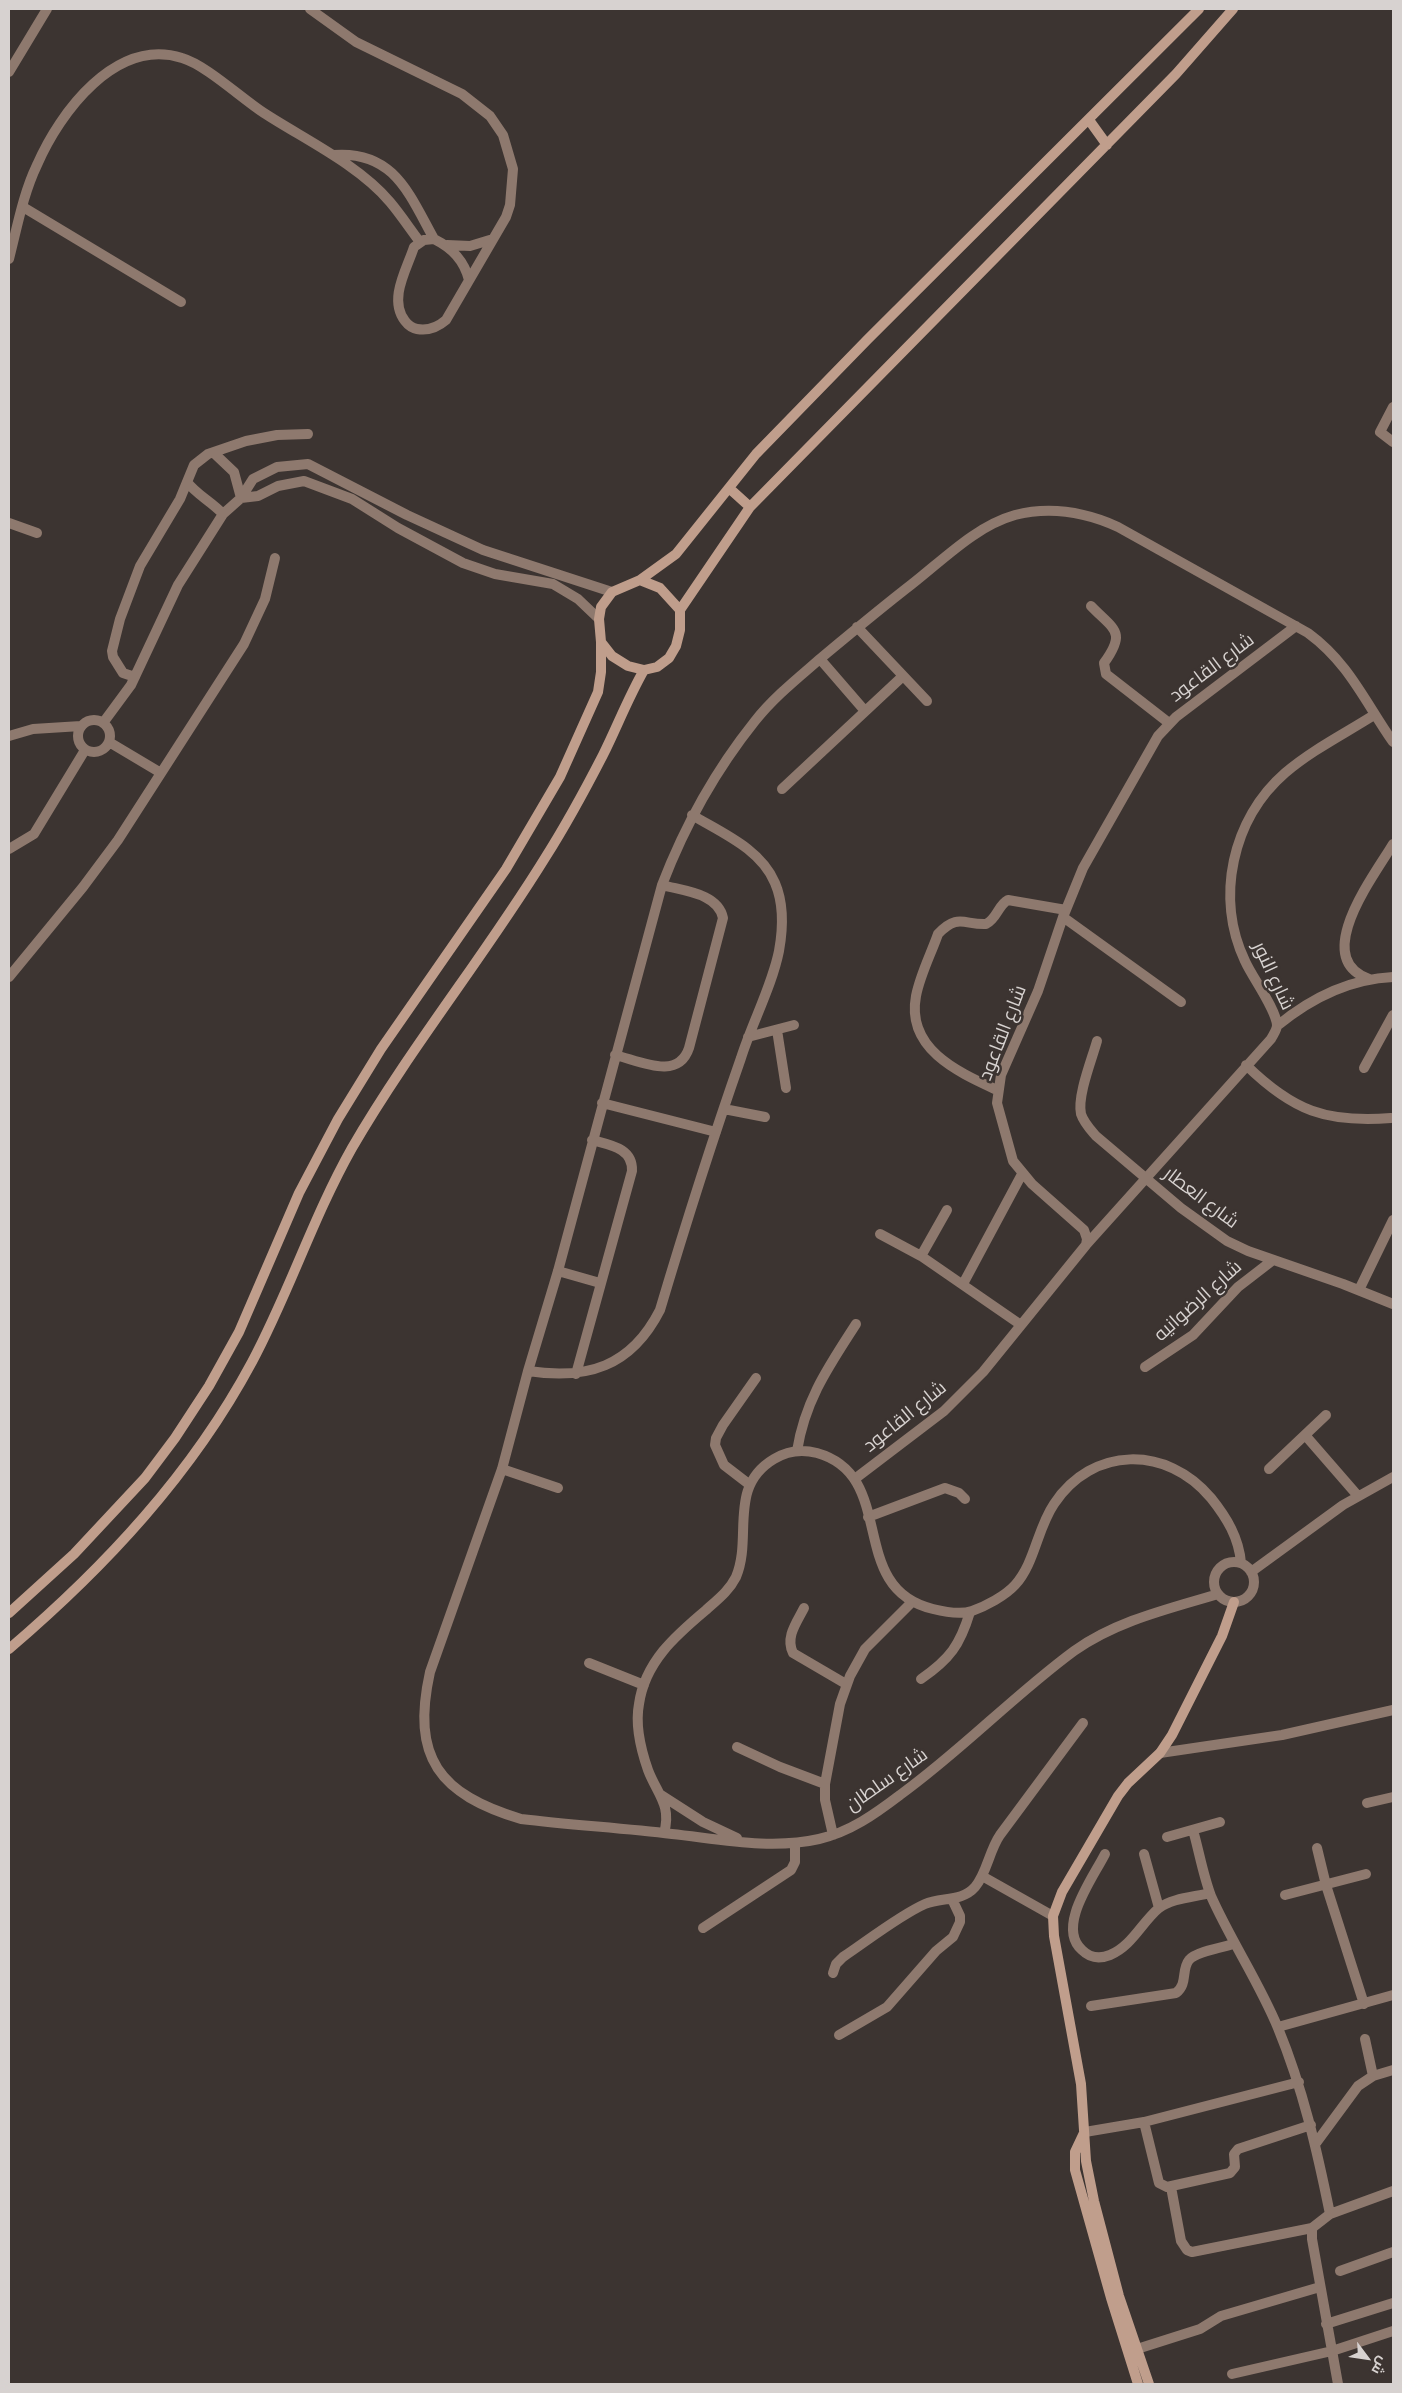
<!DOCTYPE html>
<html>
<head>
<meta charset="utf-8">
<style>
  body { margin:0 }
  #map { position:relative; width:1402px; height:2393px; overflow:hidden; background:#3c3431; font-family:"PT Sans Narrow",Cairo,sans-serif }
  canvas { display:block }
  .frame { position:absolute; inset:0; border:10px solid #d7d2d0; pointer-events:none }
  .north { position:absolute; left:1342px; top:2333px; width:50px; height:50px; -webkit-text-stroke:4px #3c3431; paint-order:stroke; rotate:121deg; font-size:14px; font-weight:700; line-height:20px; text-align:center; color:#d7d2d0 }
  .north::after { content:''; display:block; margin:auto; width:18px; height:22px; background:#d7d2d0; clip-path:polygon(50% 0,100% 100%,50% 72%,0 100%) }
</style>
</head>
<body>
<div id="map">
<canvas width="1402" height="2393"></canvas>
<div class="frame"></div>
<div class="north">ش</div>
</div>
<script>
const ctx = document.querySelector('canvas').getContext('2d');
ctx.lineJoin = 'round';
function stroke(path, color, width, dash) { ctx.strokeStyle = color; ctx.lineWidth = width; ctx.lineCap = dash ? 'butt' : 'round'; ctx.setLineDash(dash || []); ctx.stroke(path); }
function drawText(font, color, halo, rows, align = 'center') {
  ctx.font = font + ' "PT Sans Narrow",Cairo,sans-serif'; ctx.lineWidth = 5; ctx.setLineDash([]); ctx.textBaseline = 'middle'; ctx.strokeStyle = halo; ctx.fillStyle = color; for (const [text, x, y, turn = 0] of rows) {
    ctx.save(); ctx.translate(x, y); ctx.rotate((+turn || 0) * Math.PI / 180); ctx.textAlign = isNaN(turn) ? turn : align; if (halo) ctx.strokeText(text, 0, 0); ctx.fillText(text, 0, 0); ctx.restore();
  }
}
stroke(new Path2D(`
  M310,9L356,42L462,94L490,116L503,135L513,169L510,205L506,217L446,320C438,327 428,331 417,329C412,328 408,325 405,321C388,299 407,269 414,247L424,240L434,239C452,248 464,260 469,280
  M9,72L47,9
  M333,155C394,150 409,194 434,239
  M23,207L181,302
  M447,245L470,246L493,239
  M9,259C17,228 23,194 37,165C60,112 116,37 182,58C206,65 241,98 264,113C304,139 359,165 390,202C401,215 410,229 420,242
  M1393,407L1380,432L1393,442
  M214,453L234,472L241,498
  M187,482C197,495 211,501 223,514
  M241,498L258,496L278,486L304,481L352,499L398,528L463,563L495,574L553,584L578,599L599,619
  M9,523L37,533
  M1091,606C1114,630 1127,631 1104,663L1106,674L1169,723
  M857,627L927,701
  M820,659L865,711
  M135,677L123,673L113,657L112,651L120,619L140,566L180,499L194,465L208,454L246,441L277,435L308,434
  M78 736a16 16 0 1 1 32 0a16 16 0 1 1-32 0Z
  M103,723L131,685L178,585L223,514L241,498L253,479L277,467L308,464L407,515L483,550L612,592
  M9,736L33,729L81,726
  M109,742L161,773
  M782,789L903,676
  M9,849L34,834L85,750
  M1063,917L1181,1002
  M9,977L83,887L118,840L244,644L265,599L275,558
  M1369,979C1310,958 1374,876 1393,844
  M1277,1026C1311,998 1348,979 1393,977
  M777,1030L786,1088
  M748,1037L794,1025
  M1097,1041C1092,1059 1077,1096 1081,1114C1084,1123 1090,1129 1096,1136L1181,1208L1227,1241L1248,1251L1343,1284L1393,1304
  M615,1055C640,1061 678,1081 689,1048L723,918C718,893 683,891 662,885
  M1246,1065C1293,1111 1326,1123 1391,1118
  M1364,1068L1393,1015
  M997,1090C958,1072 906,1049 916,996C920,975 931,954 938,934C958,913 964,925 986,924C997,919 998,905 1008,900L1066,910
  M602,1103L716,1132
  M724,1109L765,1117
  M880,1234L921,1256L1021,1325
  M1086,1245L1271,1039C1273,1035 1277,1030 1277,1025C1276,1009 1252,977 1245,961C1215,898 1232,819 1285,773C1312,750 1344,734 1374,715
  M921,1256L947,1210
  M558,1271L600,1283
  M963,1284L1022,1174
  M1359,1290L1393,1220
  M1145,1367L1193,1335L1238,1287L1273,1260
  M528,1371C587,1380 631,1367 660,1310C685,1226 712,1141 741,1058C752,1023 772,986 779,951C783,929 784,904 775,883C761,849 722,833 692,815
  M576,1374L632,1171C633,1148 610,1145 592,1140
  M1305,1435L1358,1496
  M797,1451C805,1400 829,1366 856,1324
  M502,1469L558,1488
  M1269,1469L1326,1415
  M856,1478L944,1411L983,1372L1086,1245L1087,1239L1084,1230L1032,1184L1013,1161L997,1103L1001,1075L1038,991L1063,917L1083,868L1158,736L1176,717L1296,626
  M750,1485L724,1465L715,1445L716,1438L723,1425L756,1378
  M868,1517L945,1488L959,1493L965,1499
  M1214 1582a20 20 0 1 1 40 0a20 20 0 1 1-40 0Z
  M1251,1572L1343,1505L1393,1477
  M1218,1594C1168,1609 1116,1621 1074,1651C1013,1696 961,1751 900,1795C875,1814 850,1832 819,1839C771,1850 719,1839 672,1834C621,1828 571,1825 521,1819C439,1794 411,1758 430,1672L502,1469L528,1371L558,1271L662,885C685,825 715,771 755,721C774,697 798,678 821,658C851,633 881,608 912,584C944,559 976,526 1015,515C1051,506 1085,512 1118,527L1308,633C1349,663 1365,702 1393,742
  M804,1608C797,1622 785,1637 793,1653L846,1684
  M589,1663L644,1685
  M921,1679C950,1659 960,1645 970,1612
  M737,1747L780,1767L825,1784
  M1160,1753L1282,1735L1393,1710
  M661,1795L703,1822L737,1838
  M1367,1803L1393,1797
  M1193,1830C1199,1851 1203,1875 1211,1896C1231,1941 1259,1982 1278,2028C1303,2089 1317,2150 1330,2214
  M664,1833C672,1805 657,1794 648,1770C641,1750 635,1725 639,1704C645,1662 675,1636 706,1610C717,1600 729,1591 736,1577C753,1537 727,1487 774,1459C787,1451 802,1449 817,1453C899,1476 845,1588 933,1609C945,1612 960,1615 972,1611C986,1606 1005,1596 1015,1585C1035,1563 1037,1529 1054,1504C1092,1446 1167,1445 1211,1498C1227,1518 1239,1538 1241,1563
  M833,1835L825,1800V1784L840,1704L850,1676L865,1649L912,1602
  M1167,1837L1220,1822
  M1317,1848L1326,1885L1364,2004
  M1105,1854C1093,1878 1056,1927 1082,1950C1090,1958 1100,1959 1110,1955C1132,1946 1142,1922 1159,1908C1172,1898 1195,1897 1210,1893
  M1144,1854L1159,1908
  M982,1876L1053,1916
  M1285,1895L1366,1874
  M703,1928L791,1870L795,1862V1844
  M833,1973L836,1964L843,1957C867,1941 900,1915 925,1904C941,1897 962,1902 975,1887C987,1873 989,1851 1000,1835L1083,1723
  M1091,2006L1176,1993C1188,1984 1181,1970 1189,1960C1195,1952 1223,1947 1234,1944
  M1278,2027L1393,1995
  M839,2035L887,2007L936,1951L953,1937L960,1922V1916L952,1899
  M1365,2039L1373,2076
  M1144,2122L1158,2179L1159,2183L1167,2187L1230,2173L1235,2167L1234,2154L1238,2149L1311,2125
  M1085,2132L1144,2122L1299,2082
  M1316,2143L1358,2086L1373,2076L1393,2070
  M1171,2187L1181,2241L1187,2250L1192,2252L1312,2228
  M1340,2271L1393,2252
  M1326,2324L1393,2303
  M1137,2349L1200,2329L1221,2316L1320,2287
  M1232,2374L1332,2351L1393,2331
  M1338,2384L1312,2239V2228L1330,2214L1393,2191`), '#8e796e', 10);
stroke(new Path2D(`
  M1089,120L1107,145
  M729,488L750,507
  M640,580L660,588L680,610V630L676,646L669,658L657,667L644,670L628,666L612,656L601,642L599,619L601,607L612,592L640,580L676,554L756,454L868,339L1199,9
  M680,610L750,507L1176,74L1233,9
  M9,1613L74,1554L145,1478L175,1438L209,1386L239,1332L299,1193L338,1119L381,1049L506,869L560,777L598,692L601,672V642
  M9,1649C105,1567 192,1474 252,1362C289,1293 313,1217 352,1148C410,1048 484,957 545,858C566,825 585,790 603,755C617,727 628,698 644,670
  M1084,2133L1075,2152V2170L1111,2298L1138,2384
  M1149,2384L1119,2296L1094,2201L1086,2161L1081,2084L1054,1936L1053,1916L1062,1892L1118,1796L1128,1783L1160,1753L1172,1735L1222,1636L1234,1602`), '#c09e8c', 10);
drawText('19px', '#d7d2d0', '#3c3431', [
  ["شارع القاعود",1212,668,-37],
  ["شارع النور",1273,976,65],
  ["شارع القاعود",1003,1033,-69],
  ["شارع العطار",1201,1198,37],
  ["شارع الرضوانيه",1198,1301,-42],
  ["شارع القاعود",905,1417,-39],
  ["شارع سلطان",887,1780,-35]
]);
</script>
</body>
</html>
